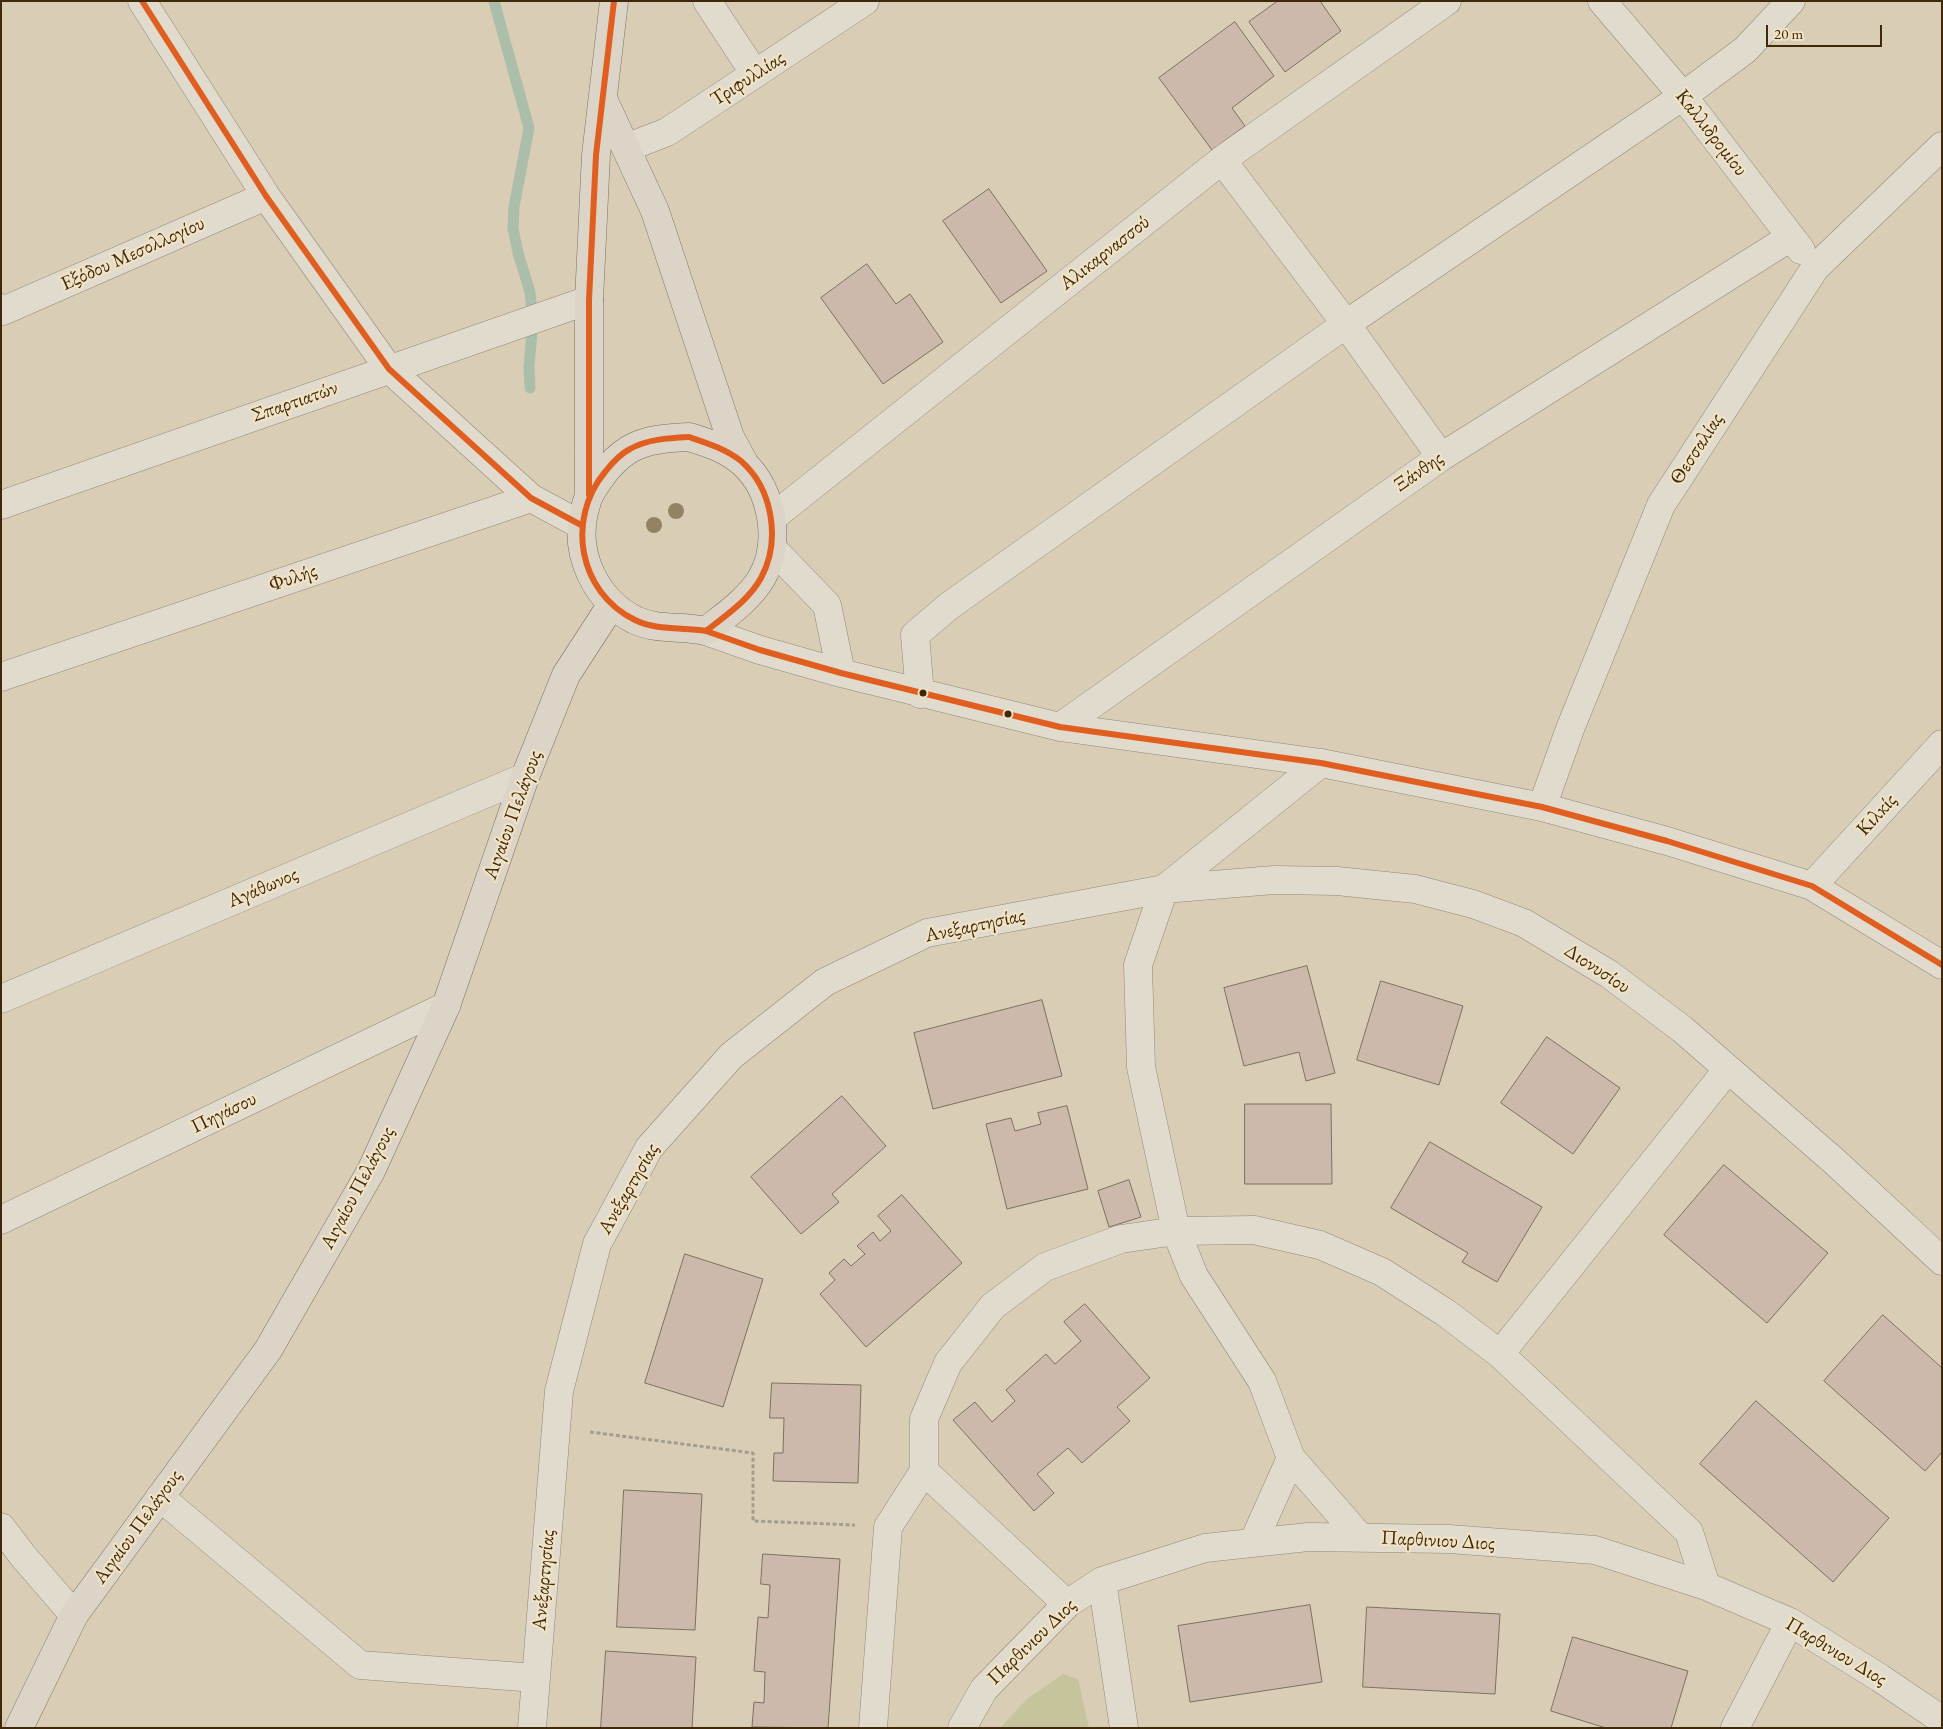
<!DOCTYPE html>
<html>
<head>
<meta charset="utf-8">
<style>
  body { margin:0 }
  #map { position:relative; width:1943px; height:1729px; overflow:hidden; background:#d9cdb5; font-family:"EB Garamond",serif }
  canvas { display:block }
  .frame { position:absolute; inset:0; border:2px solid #40290a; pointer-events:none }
  .scale { position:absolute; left:1766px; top:25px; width:116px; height:22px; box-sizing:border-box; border:2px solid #40290a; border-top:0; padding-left:6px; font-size:15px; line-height:18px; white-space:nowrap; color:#40290a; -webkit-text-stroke:4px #f0e2c5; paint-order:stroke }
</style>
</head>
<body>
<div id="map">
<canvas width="1943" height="1729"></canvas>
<div class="frame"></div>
<div class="scale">20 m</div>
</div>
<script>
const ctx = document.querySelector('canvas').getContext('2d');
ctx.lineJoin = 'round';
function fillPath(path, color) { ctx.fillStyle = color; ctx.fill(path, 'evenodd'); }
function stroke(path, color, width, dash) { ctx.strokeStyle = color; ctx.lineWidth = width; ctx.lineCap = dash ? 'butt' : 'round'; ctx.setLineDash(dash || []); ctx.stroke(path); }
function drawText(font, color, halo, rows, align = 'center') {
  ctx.font = font + ' "EB Garamond",serif'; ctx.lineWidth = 4.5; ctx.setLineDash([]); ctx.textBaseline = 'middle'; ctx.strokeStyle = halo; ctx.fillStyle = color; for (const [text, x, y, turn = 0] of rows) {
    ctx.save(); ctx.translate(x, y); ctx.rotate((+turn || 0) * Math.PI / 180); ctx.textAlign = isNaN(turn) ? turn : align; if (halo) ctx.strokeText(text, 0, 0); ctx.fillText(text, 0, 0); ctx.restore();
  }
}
fillPath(new Path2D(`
  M1063,1674L1078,1679L1089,1728H1000L1027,1699Z`), '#c5c49c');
stroke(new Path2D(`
  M494,1L529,128L514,207L513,228L518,253L530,292L533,320L529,367L530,388`), '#abbeaa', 11);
const building = new Path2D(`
  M1278,1H1320L1341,31L1285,72L1249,22Z
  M1235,22L1274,76L1232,108L1245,126L1212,150L1159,78Z
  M989,189L1047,271L1001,303L943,221Z
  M867,264L896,304L910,294L943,342L883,384L821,298Z
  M1307,966L1335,1073L1306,1081L1299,1052L1244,1066L1224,988Z
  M1381,981L1463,1006L1439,1085L1357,1060Z
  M1042,1000L1062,1076L933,1109L914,1033Z
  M1547,1037L1620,1088L1573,1154L1501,1103Z
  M842,1096L886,1146L832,1194L839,1202L801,1234L751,1177Z
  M1245,1104H1331L1332,1184H1245Z
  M1067,1106L1088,1189L1007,1209L986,1124L1011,1118L1015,1131L1041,1124L1038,1113Z
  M1430,1142L1542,1207L1497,1282L1462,1262L1468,1253L1391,1208Z
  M1724,1165L1828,1253L1767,1323L1664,1235Z
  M1129,1180L1141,1217L1109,1227L1098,1191Z
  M902,1195L962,1263L866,1347L820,1294L835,1280L829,1273L844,1259L851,1266L865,1254L857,1246L873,1232L880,1241L891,1231L878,1216Z
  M685,1254L763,1279L723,1407L645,1383Z
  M1085,1304L1150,1378L1117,1407L1130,1421L1082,1463L1068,1448L1037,1474L1054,1493L1034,1511L953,1420L975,1402L992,1422L1015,1401L1006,1390L1046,1354L1055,1364L1081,1341L1064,1322Z
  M1883,1315L1942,1368V1452L1925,1471L1824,1381Z
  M772,1383L861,1385L858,1483L773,1481L774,1453H783L784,1418H770Z
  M1756,1401L1889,1518L1833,1582L1700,1464Z
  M624,1490L702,1494L695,1630L617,1627Z
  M763,1554L840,1559L828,1728L752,1727L754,1702L764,1703L765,1672L754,1671L758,1617L768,1618L770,1585L761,1584Z
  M1310,1605L1322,1682L1190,1702L1178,1626Z
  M1367,1607L1500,1614L1495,1694L1363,1687Z
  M1573,1637L1688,1671L1671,1728H1606L1551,1711Z
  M606,1651L696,1657L692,1728H601Z`);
fillPath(building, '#cdb9ab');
stroke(building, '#7b7161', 1);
const minor = new Path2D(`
  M142,1L266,196L389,369L531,498L581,525
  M707,1L755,74
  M1602,1L1683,96L1801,250
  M626,148L667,132L865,1
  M1222,160L1346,324L1441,457
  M1,308L3,311L266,196
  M1,505L589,300
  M773,517L1222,160L1447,1
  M772,548L827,605L841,673
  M706,631L760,650L841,673L1060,727L1321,763L1542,807L1667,841L1812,886L1942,965
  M1,677L531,498
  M920,694L915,635L949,606L1346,324L1683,96L1745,50L1791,1
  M1060,727L1441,457L1791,237
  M1321,763L1164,889L1138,965L1141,1067L1176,1231L1194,1276L1262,1381L1291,1458L1360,1537
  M1542,807L1570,729L1661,505L1815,268L1942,146
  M1812,886L1942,744
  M1,999L525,777
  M1,1220L446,1006
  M1500,1354L1728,1069
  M160,1497L360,1665L536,1678
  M1,1527L23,1556L74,1615
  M1253,1543L1291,1458
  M1102,1581L1124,1728
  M1067,1604L924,1471V1419L948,1363L993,1306L1045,1267L1121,1239L1176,1231L1254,1230L1320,1245L1382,1272L1446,1313L1500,1354L1689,1532L1706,1586
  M532,1728L559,1391L597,1244L649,1148L731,1056L825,982L927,933L1164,889L1274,880L1337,881L1415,889L1473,904L1524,923L1609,974L1682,1029L1834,1161L1942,1261
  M873,1728L888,1527L924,1471
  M962,1728L984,1689L1067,1604L1102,1581L1205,1548L1308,1537L1449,1539L1595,1550L1706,1586L1790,1622L1880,1678L1942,1720
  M1735,1728L1790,1622`);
const major = new Path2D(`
  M603,99L655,211L730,437L744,463
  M689,437C709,443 727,449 743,463C773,490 782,544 761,579C747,601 726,615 706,631C682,625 658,631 635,620C596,600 574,555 584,512C586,506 587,499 590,494C593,488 597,483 600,478C608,467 618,456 630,449C648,439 668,438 689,437Z
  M589,495V300L596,155L614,1
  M19,1728L74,1615L268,1350L371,1171L446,1006L525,777L566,675L612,604`);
stroke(minor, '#928877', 29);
stroke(major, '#7b7161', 29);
stroke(new Path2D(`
  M590,1432L753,1453V1521L855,1525`), '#a39d90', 3, [4, 2.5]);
stroke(minor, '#e1dbce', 28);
stroke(major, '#dcd5c7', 28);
stroke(new Path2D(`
  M142,1L266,196L389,369L531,498L581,525
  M689,437C707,443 726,449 741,461C773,489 781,541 761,578C749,600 725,616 706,631C683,627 657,631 635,620C578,592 566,519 605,472C612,463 620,454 630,449C648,439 669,438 689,437Z
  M589,495V300L596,155L614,1
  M706,631L760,650L841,673L1060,727L1321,763L1542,807L1667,841L1812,886L1942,965`), '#e05f20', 6);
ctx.fillStyle = '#928365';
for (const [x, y] of [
  [676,511],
  [654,525]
]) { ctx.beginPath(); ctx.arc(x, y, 8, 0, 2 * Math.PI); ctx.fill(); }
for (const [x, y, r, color] of [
  [923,693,4.5,"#40290a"],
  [1008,714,4.5,"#40290a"]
]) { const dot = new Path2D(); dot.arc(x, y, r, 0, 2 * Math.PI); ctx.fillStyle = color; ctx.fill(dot); stroke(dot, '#f0e2c5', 2); }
drawText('20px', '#40290a', '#f0e2c5', [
  ["Τριφυλλίας",748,79,-33],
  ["Καλλιδρομίου",1711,133,52],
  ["Αλικαρνασσού",1105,253,-38],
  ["Εξόδου Μεσολλογίου",133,254,-24],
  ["Σπαρτιατών",295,402,-19],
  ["Θεσσαλίας",1697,449,-57],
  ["Ξάνθης",1419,472,-35],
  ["Φυλής",293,578,-19],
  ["Αιγαίου Πελάγους",513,815,-70],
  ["Κιλκίς",1877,815,-48],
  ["Αγάθωνος",263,888,-23],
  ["Ανεξαρτησίας",975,926,-12],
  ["Διονυσίου",1597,969,33],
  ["Πηγάσου",224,1113,-26],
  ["Αιγαίου Πελάγους",358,1188,-62],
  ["Ανεξαρτησίας",629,1189,-60],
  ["Αιγαίου Πελάγους",138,1527,-54],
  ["Παρθινιου Διος",1438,1541,3],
  ["Ανεξαρτησίας",544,1580,-85],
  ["Παρθινιου Διος",1032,1642,-44],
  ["Παρθινιου Διος",1836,1652,31]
]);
</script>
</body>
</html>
